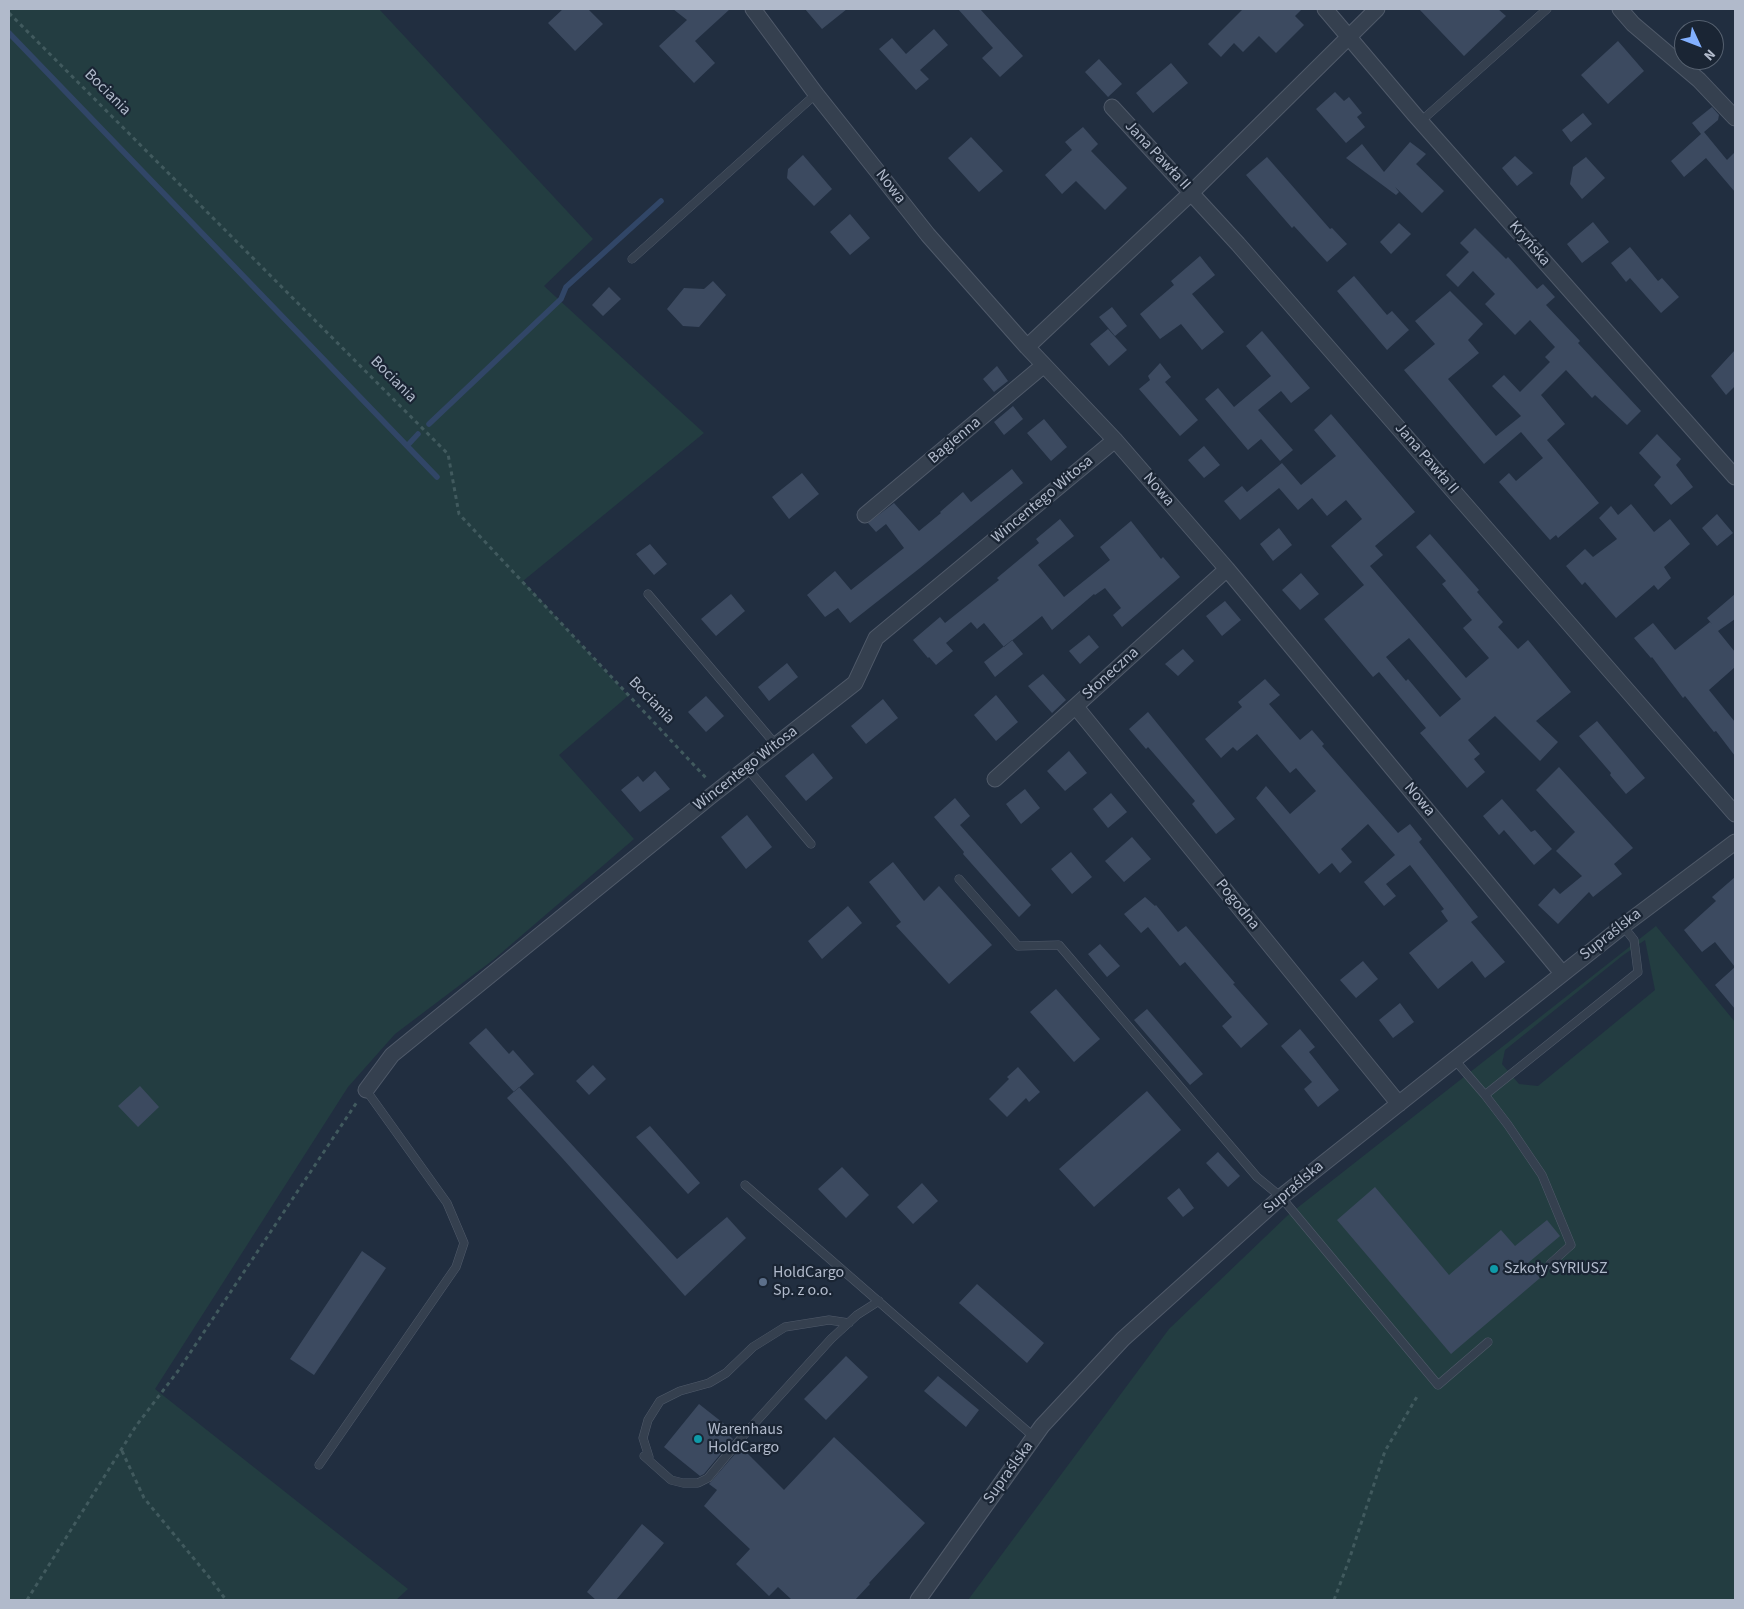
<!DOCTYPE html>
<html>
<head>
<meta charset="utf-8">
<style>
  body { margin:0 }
  #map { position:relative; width:1744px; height:1609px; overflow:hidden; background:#212e40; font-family:"Source Sans 3",sans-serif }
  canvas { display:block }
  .frame { position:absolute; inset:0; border:10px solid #b1bacb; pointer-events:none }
  .north { position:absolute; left:1674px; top:20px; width:50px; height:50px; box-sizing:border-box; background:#1a2534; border:1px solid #566170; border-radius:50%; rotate:133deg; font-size:14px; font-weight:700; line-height:20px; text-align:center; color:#b1bacb }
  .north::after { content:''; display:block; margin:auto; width:18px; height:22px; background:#82b0ff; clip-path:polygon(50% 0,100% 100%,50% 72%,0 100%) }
</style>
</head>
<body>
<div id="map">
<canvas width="1744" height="1609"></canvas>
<div class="frame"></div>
<div class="north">N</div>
</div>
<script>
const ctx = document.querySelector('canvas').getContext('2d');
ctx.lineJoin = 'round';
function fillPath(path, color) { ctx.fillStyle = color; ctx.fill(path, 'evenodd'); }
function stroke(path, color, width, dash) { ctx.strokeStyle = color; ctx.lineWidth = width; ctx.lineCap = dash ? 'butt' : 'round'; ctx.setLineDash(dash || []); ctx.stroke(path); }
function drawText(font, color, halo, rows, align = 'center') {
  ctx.font = font + ' "Source Sans 3",sans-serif'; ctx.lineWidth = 4.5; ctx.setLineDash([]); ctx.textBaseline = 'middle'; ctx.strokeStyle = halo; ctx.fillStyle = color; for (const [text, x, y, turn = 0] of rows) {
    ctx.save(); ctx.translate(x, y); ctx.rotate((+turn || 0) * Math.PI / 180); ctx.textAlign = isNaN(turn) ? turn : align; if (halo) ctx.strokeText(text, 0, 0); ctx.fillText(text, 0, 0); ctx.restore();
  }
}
fillPath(new Path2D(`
  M9,9H379L593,239L544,286L704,433L523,581L628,696L559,755L634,839L493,960L395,1034L348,1087L155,1389L408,1589L396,1600H9Z
  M1656,926L1735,1022V1600H968L1169,1329L1287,1216ZM1645,940L1655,990L1538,1086L1519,1084L1502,1064L1505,1050L1622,956Z`), '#233d41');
stroke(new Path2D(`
  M9,33L437,477
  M429,424L561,299L566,287L661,201
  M407,446L418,434`), '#314667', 5.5);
fillPath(new Path2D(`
  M563,9H588L603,24L575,51L548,23Z
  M673,9H730L695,41L715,63L694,83L659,46L687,20Z
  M805,9H847L822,29Z
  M958,9H980L1023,56L1000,77L982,58L993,48Z
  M1243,9H1302L1295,16L1304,25L1276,53L1259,36L1243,52L1234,43L1221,57L1208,44Z
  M1419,9H1498L1506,16L1464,56Z
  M934,29L948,45L920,70L929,79L916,90L879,49L892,38L906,54Z
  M1618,41L1644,71L1608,104L1581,75Z
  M1099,59L1122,84L1108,97L1085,72Z
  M1171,63L1188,83L1153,113L1136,93Z
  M1335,92L1344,101L1349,97L1362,113L1357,117L1365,127L1346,143L1316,109Z
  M1712,107L1719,115L1718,120L1704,132L1727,160L1735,152V192L1706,158L1684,177L1671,161L1701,134L1692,123Z
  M1583,113L1592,124L1571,142L1562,130Z
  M1083,127L1098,144L1091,151L1127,188L1105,210L1076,181L1062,194L1045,175L1072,150L1065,142Z
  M971,137L1003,171L979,192L948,158Z
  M1410,142L1426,154L1416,164L1444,191L1422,213L1395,187L1399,192L1396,195L1346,158L1362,144L1384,172Z
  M803,155L832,189L814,206L787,178L788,169Z
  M1515,156L1533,173L1517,186L1502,168Z
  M1267,157L1330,229L1332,228L1347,244L1327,262L1294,226L1292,228L1246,175Z
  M1586,157L1605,178L1582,199L1570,184L1573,167Z
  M850,214L870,238L850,255L830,232Z
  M1593,222L1609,242L1582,263L1567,244Z
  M1399,223L1411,234L1391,254L1380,242Z
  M1475,228L1506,259L1508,257L1537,289L1543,284L1555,297L1546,305L1580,341L1578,343L1641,411L1627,425L1595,395L1592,398L1566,370L1541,395L1565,424L1547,440L1599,503L1558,538L1556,535L1550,540L1499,482L1509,473L1516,481L1543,458L1521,432L1484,464L1404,370L1435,344L1415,321L1450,291L1483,324L1468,340L1479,353L1448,379L1496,436L1521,416L1492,386L1504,375L1520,392L1550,362L1545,357L1555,347L1530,320L1515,335L1485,304L1495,294L1473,271L1458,287L1446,275L1469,252L1460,243Z
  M1630,247L1658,281L1662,278L1679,297L1661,313L1630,278L1626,282L1611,263Z
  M1200,256L1215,275L1192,294L1224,332L1202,350L1181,324L1160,339L1140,314L1174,285L1171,281Z
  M1354,276L1387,315L1392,311L1409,330L1387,350L1337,291Z
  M713,281L726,295L699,327L683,326L667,309L684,288L704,289Z
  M609,287L621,299L603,316L592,305Z
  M1112,307L1127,326L1115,336L1099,317Z
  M1108,329L1127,350L1109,366L1090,344Z
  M1262,331L1310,388L1291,403L1281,391L1258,410L1293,450L1280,461L1261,439L1248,450L1205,399L1218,388L1234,407L1271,376L1246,346Z
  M1735,350V386L1726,395L1711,376Z
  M1160,363L1171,377L1165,382L1198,420L1180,436L1139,389L1150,380L1148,376Z
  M997,366L1008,381L994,392L983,379Z
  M1013,406L1023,419L1004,435L994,422Z
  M1331,414L1415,512L1375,546L1383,555L1370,566L1435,642L1466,678L1489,658L1463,628L1472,620L1442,584L1446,581L1416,547L1430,534L1479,590L1477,592L1503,622L1498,627L1518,649L1528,640L1571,692L1536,721L1558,742L1540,761L1495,716L1468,740L1480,754L1474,759L1485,772L1467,788L1420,733L1426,728L1379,672L1373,677L1324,619L1364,585L1331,546L1362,519L1346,500L1327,516L1312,498L1298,510L1279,488L1240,520L1224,501L1242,486L1247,492L1282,463L1301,485L1336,456L1314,430ZM1409,638L1461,699L1440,717L1408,679L1406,681L1386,657Z
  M1044,419L1067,447L1051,461L1027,433Z
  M1657,434L1681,459L1676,465L1693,487L1671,505L1654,485L1661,477L1639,453Z
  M1204,446L1220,465L1204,478L1188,460Z
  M1012,469L1023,483L920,568L850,623L838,608L825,617L807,595L835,571L851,590L904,548L886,524L876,532L868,523L894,503L919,531L941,513L940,512L963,492L971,502Z
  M802,473L819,494L789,519L772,497Z
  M1631,504L1654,532L1670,519L1690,544L1664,567L1671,578L1658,590L1654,585L1616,618L1585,582L1582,585L1566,566L1585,549L1593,557L1617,539L1599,518L1611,506L1618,515Z
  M1717,514L1733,533L1717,546L1702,528Z
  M1060,519L1074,536L1038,565L1064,597L1110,560L1100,547L1131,521L1161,559L1163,557L1180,577L1122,627L1113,615L1121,608L1105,588L1095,595L1094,594L1052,630L1042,616L1004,647L984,623L977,629L971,622L946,643L953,651L936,665L929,657L928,658L913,640L940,617L945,623L999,580L997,578L1039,543L1036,539Z
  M1279,528L1292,545L1273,561L1260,544Z
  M650,544L667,564L654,575L636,554Z
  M1301,573L1319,594L1300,610L1282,590Z
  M731,594L745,611L716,636L701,619Z
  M1735,594V619L1718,631L1735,652V667L1709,690L1735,722V756L1716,731L1714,732L1685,696L1683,698L1652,657L1651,658L1634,638L1653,623L1675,650L1710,622L1712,624L1707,618Z
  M1225,601L1241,620L1222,636L1206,616Z
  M1089,635L1099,647L1080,664L1069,651Z
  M1012,640L1023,654L995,677L984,662Z
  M1183,649L1194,661L1178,676L1165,664Z
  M787,663L798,677L769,701L758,687Z
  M1043,674L1066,700L1052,713L1028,686Z
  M1265,679L1280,695L1269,704L1300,740L1312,730L1324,744L1322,746L1398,833L1410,824L1422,839L1419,842L1478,917L1471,922L1505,962L1485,978L1472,961L1438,989L1409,953L1448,921L1441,911L1444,909L1410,865L1386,884L1396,896L1384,906L1364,882L1395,855L1368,824L1341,849L1352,862L1340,873L1332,863L1319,874L1256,798L1266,786L1290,814L1316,791L1296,768L1290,773L1257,734L1237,751L1233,747L1221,758L1205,739L1242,707L1238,702Z
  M996,695L1018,722L996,741L974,715Z
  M706,696L724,716L706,732L688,712Z
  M883,699L898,718L866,744L851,726Z
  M1148,712L1235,819L1216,834L1192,804L1195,801L1148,747L1146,749L1129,729Z
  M1597,721L1645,778L1626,794L1610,775L1611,773L1579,736Z
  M1069,751L1087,773L1065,791L1047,771Z
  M813,753L833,778L806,801L785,776Z
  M1559,767L1633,848L1614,864L1622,874L1593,897L1589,892L1558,924L1538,905L1554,888L1560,894L1582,876L1556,851L1575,832L1536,790Z
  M655,771L670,789L640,812L621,790L638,776L643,782Z
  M1025,789L1040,808L1021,824L1006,804Z
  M1111,793L1127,812L1108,828L1093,809Z
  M955,798L970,816L960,825L1031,905L1019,917L963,854L964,852L934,817Z
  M1502,799L1531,832L1535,830L1552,849L1534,865L1504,830L1499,835L1483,816Z
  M747,815L772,847L746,869L721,837Z
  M1132,837L1151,859L1124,882L1105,861Z
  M1071,852L1092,877L1072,894L1051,869Z
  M893,862L924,901L939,886L992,945L949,984L896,926L901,922L869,882Z
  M1735,877V1009L1715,985L1735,967L1715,942L1702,952L1684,930L1716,901L1712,897Z
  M1145,897L1155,906L1156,905L1178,932L1186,926L1235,983L1233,984L1268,1024L1241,1048L1222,1026L1232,1017L1185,962L1180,966L1148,927L1141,933L1124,914Z
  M848,906L862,923L822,959L808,941Z
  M1100,944L1120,966L1107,977L1088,954Z
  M1363,961L1378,979L1356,998L1340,980Z
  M1056,989L1100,1039L1074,1062L1030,1012Z
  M1400,1003L1414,1022L1393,1038L1379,1020Z
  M1147,1009L1203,1074L1190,1085L1134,1020Z
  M486,1028L509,1054L513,1050L534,1074L514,1092L469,1043Z
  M1300,1029L1315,1047L1309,1052L1339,1090L1318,1107L1304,1089L1312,1082L1281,1046Z
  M593,1065L606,1079L589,1095L576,1081Z
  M1018,1067L1040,1092L1029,1102L1026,1098L1007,1117L989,1099L1009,1079L1007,1077Z
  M140,1086L159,1107L138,1127L118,1106Z
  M519,1087L677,1259L727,1217L746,1238L685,1296L563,1159L507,1098Z
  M1147,1091L1181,1130L1094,1207L1059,1169Z
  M650,1126L700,1183L688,1194L636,1137Z
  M1218,1152L1240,1176L1228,1187L1206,1163Z
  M842,1167L869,1195L846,1218L818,1189Z
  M922,1183L938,1201L913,1224L897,1207Z
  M1375,1187L1449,1275L1501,1230L1515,1246L1547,1220L1560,1236L1528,1263L1540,1278L1451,1354L1337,1220Z
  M1179,1188L1194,1208L1183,1217L1167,1198Z
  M362,1251L386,1268L314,1375L290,1359Z
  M977,1284L1044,1343L1027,1363L959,1303Z
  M846,1356L868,1377L826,1420L804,1399Z
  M938,1376L979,1410L966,1427L924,1391Z
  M699,1404L732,1430L728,1434L733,1439L704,1474L700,1476L664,1447Z
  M834,1437L925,1523L869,1583L870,1584L855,1600H792L778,1587L769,1596L736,1564L750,1549L704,1506L717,1490L709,1484L741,1447L784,1490Z
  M642,1524L664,1543L616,1600H596L587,1592Z`), '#3c4a60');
const service = new Path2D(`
  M1421,121L1547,9
  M632,259L816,94
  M648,594L776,745
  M747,768L811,844
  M959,879L1018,946L1059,945L1257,1177L1281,1197L1438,1385L1488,1342
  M1454,1059L1485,1095L1638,972L1634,940L1623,926
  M1485,1095L1508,1125L1542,1175L1571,1245L1550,1264
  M745,1185L1034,1437
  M644,1456L671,1480L683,1483H698L708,1478L743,1436L831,1339L857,1315L879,1301
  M646,1457H649L643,1438L648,1420L660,1401L680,1391L709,1383L726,1373L753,1347L785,1327L829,1320L849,1323
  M319,1465L456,1267L464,1243L447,1203L366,1090`);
const minor = new Path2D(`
  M753,9L816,94L928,235L1027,347L1115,440L1227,569L1562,973
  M1325,9L1414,114L1735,477
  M1620,9L1633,24L1699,80L1735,118
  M1112,107L1238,244L1735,814
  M1027,347L1191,193L1377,9
  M865,515L1044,365
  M1076,707L1399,1104
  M995,779L1227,569
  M366,1090L392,1055L711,796L855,683L876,638L1115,440
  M918,1600L1042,1426L1123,1339L1281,1197L1623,926L1735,842`);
stroke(service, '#505a6a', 9);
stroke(minor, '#505a6a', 17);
stroke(new Path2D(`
  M9,13L448,454L459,514L707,779
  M122,1451L144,1498L209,1577L226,1600
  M27,1600L136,1426L178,1371L357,1102
  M1334,1600L1348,1563L1385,1451L1418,1395`), '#415a5e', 3, [4, 4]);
stroke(service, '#35404f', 8);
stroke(minor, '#35404f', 15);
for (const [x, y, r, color] of [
  [1494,1269,5,"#0f9aa8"],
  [763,1282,5,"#5c6f8a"],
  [698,1439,5,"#0f9aa8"]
]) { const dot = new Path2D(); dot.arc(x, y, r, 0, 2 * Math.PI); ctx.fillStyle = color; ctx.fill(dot); stroke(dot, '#1a2534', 2); }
drawText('16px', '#b1bacb', '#1a2534', [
  ["Bociania",107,93,45],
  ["Jana Pawła II",1157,156,47],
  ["Nowa",890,187,52],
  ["Kryńska",1529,244,49],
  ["Bociania",393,380,45],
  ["Bagienna",955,441,-40],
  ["Jana Pawła II",1426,459,49],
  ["Nowa",1158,490,49],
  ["Wincentego Witosa",1043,500,-40],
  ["Słoneczna",1111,674,-42],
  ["Bociania",651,701,46],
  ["Wincentego Witosa",746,769,-38],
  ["Nowa",1419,800,50],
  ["Pogodna",1237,905,51],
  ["Supraślska",1611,935,-38],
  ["Supraślska",1294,1188,-40],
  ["Supraślska",1009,1473,-54]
]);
drawText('16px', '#b1bacb', '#1a2534', [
  ["Szkoły SYRIUSZ",1504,1269],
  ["HoldCargo",773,1273],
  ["Sp. z o.o.",773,1291],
  ["Warenhaus",708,1430],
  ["HoldCargo",708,1448]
], 'left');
</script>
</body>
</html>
